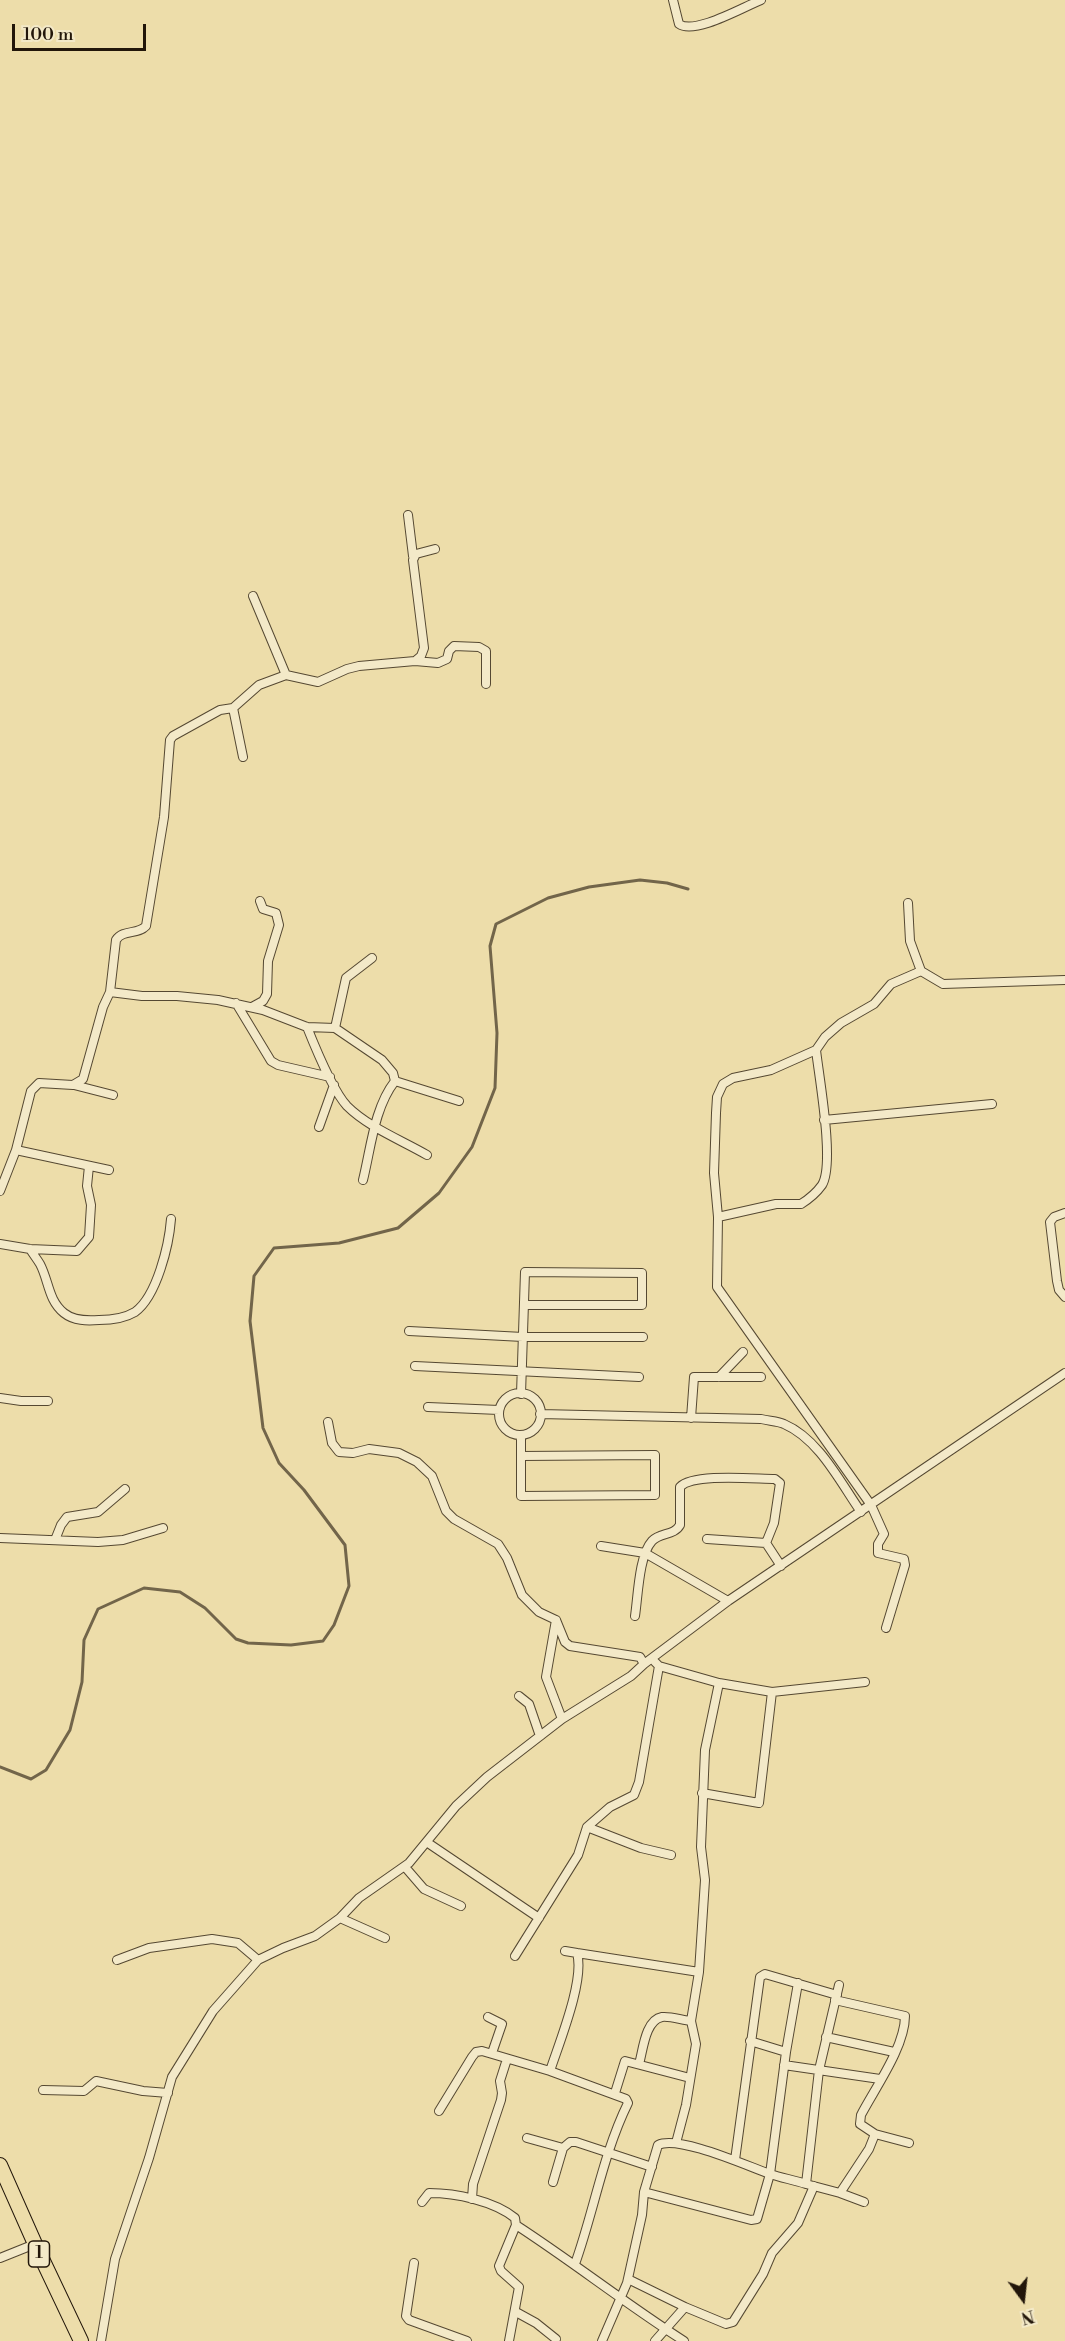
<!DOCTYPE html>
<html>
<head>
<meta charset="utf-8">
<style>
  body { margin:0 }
  #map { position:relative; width:1065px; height:2341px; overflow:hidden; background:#edddaa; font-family:"Libre Bodoni",serif }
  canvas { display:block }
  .north { position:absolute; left:993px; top:2269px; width:60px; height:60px; -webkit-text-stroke:4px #f3e9c8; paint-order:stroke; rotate:165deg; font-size:16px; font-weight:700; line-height:24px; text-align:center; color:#22160a }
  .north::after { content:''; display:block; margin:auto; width:21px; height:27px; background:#22160a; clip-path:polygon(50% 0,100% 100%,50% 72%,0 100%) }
  .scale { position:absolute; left:12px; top:24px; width:134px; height:27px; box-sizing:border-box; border:3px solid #22160a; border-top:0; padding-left:8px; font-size:18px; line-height:21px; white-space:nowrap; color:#22160a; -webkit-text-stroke:4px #f3e9c8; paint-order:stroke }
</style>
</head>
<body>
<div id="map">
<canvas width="1065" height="2341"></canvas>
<div class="north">N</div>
<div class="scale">100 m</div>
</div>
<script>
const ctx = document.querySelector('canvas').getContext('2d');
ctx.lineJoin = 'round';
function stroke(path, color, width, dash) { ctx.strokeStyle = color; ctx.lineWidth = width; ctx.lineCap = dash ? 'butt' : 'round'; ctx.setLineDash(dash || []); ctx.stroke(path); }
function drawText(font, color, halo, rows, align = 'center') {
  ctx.font = font + ' "Libre Bodoni",serif'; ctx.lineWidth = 5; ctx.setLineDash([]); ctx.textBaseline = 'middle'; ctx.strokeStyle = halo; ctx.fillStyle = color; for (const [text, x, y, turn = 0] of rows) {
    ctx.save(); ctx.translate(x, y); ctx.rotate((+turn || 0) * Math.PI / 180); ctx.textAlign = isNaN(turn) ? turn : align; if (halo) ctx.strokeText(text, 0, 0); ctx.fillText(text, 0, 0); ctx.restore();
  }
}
stroke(new Path2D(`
  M0,1767L31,1779L46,1770L70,1730L82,1682L84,1640L98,1609L144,1588L180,1592L205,1608L236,1639L248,1643L291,1645L323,1641L334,1625L349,1586L345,1545L304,1490L279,1463L263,1428L250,1321L254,1276L274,1248L339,1243L398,1228L439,1193L472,1147L495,1088L497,1033L490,946L496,924L548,898L589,887L640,880L667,883L688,889`), '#72654a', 3);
const minor = new Path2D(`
  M673,0L679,24C695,35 743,7 761,0
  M408,515L413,556
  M253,596L286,675
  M415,661L438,663L447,659L449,651L454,646L479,647L486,651V684
  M233,708L243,757
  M908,903L910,941L921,971
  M110,992L142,996H177L218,1000L263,1010L307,1027L335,1028L382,1060L393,1073L395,1081C374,1108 371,1148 363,1180
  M236,1003L271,1061L278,1065L330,1077
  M252,1007L263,1001L267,994L268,961L279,925L276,913L263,909L260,901
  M307,1027C315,1047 333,1091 347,1106C368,1127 401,1140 427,1155
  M335,1028L346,978L372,958
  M395,1081L459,1101
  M74,1085L113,1095
  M824,1120L992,1104
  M319,1127L334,1085
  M16,1150L109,1170
  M0,1191L16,1150L31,1091L39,1083L73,1085L83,1079L103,1007L110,992L116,940C123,929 138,935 146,926L164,817L170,740L173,736L220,710L233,708L259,685L286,675L318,682L347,669L359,666L415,661L421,656L424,648L413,560L416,554L435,549
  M1065,1213L1054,1217L1050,1222L1057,1281L1059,1290L1065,1297
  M718,1217L776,1204H801C809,1199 817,1192 822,1185C835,1164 819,1077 816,1050
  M0,1244L30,1249L77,1251L89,1237L91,1205L87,1186L89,1166
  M30,1249C33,1254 37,1259 40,1264C49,1281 48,1300 64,1313C74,1321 87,1321 99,1320C110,1320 125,1318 135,1312C157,1296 169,1245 171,1219
  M409,1331L523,1337H643
  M415,1366L639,1377
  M719,1377L743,1352
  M499 1414a21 21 0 1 1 42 0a21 21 0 1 1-42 0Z
  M521,1394L525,1272L642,1273V1305H524
  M0,1398L21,1401H48
  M428,1407L499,1410
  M540,1414L761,1419C769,1421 778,1421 784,1424C819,1439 840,1482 861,1512
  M691,1418L694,1377H761
  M328,1422L332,1443L339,1452L353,1453L369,1449L399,1453L417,1462L432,1476L446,1511L454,1519L498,1544L507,1558L522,1595L539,1612L556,1620L565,1642L570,1646L640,1657L644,1664
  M521,1435V1496L655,1495V1455L521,1456
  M0,1538L98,1542L123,1540L163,1528
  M707,1539L766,1543
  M55,1540L61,1525L67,1517L98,1512L125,1489
  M601,1546L645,1553L728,1601
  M635,1616C638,1596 639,1555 652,1541C660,1532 674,1536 680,1525V1487C693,1473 755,1479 775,1479L780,1483L774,1523L766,1543L781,1566
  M556,1620L546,1677L562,1719
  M886,1628L905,1565L904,1559L878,1553V1544L884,1534L871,1505L717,1287L718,1217L714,1173L716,1113L717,1097L723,1084L733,1078L771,1070L816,1050L825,1037L841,1023L874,1004L891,984L921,971L943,984L1065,980
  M659,1666L719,1683L772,1692L865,1682
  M519,1696L529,1704L540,1736
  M702,1793L759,1803L772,1692
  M587,1827L610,1807L634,1795L639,1782L659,1666L655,1662
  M428,1843L539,1918
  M405,1867L424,1889L461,1906
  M340,1918L385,1938
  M577,1953L699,1972L691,2021L696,2044L686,2105L676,2143
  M515,1956L578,1855L587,1827L641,1848L671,1855
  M117,1960L149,1948L212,1939L238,1943L258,1960
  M699,1972L705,1880L701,1847L705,1750L719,1683
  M839,1985L819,2070L806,2184L840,2193L869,2149L875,2134
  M835,2000L905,2016C905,2047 875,2088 861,2115L860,2124L875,2134L909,2143
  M488,2017L502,2024L492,2053
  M826,2037L894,2052
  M750,2041L786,2052
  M639,2064C643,2051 645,2020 662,2017C670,2016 682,2020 691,2021
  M784,2065L880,2079
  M550,2071C559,2043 585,1980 577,1953L565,1951
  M43,2090L84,2091L96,2081L143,2091L168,2093
  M615,2093L625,2061L690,2078
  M439,2111L472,2057L476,2052L482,2051L550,2071L626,2099L628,2103C603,2154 594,2211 575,2264
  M527,2138L563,2148L570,2142H576L652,2167
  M735,2160L760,1977L765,1974L837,1995
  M553,2182L563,2148
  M644,2192L751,2220L757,2219L770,2174L786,2052L798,1983
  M840,2193L864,2202
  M472,2199L473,2184L501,2100L502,2093L500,2081L507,2059
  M422,2202L429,2193C456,2193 494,2201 515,2218L516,2225L499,2266L501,2271L519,2287L509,2341
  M516,2225C573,2262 626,2304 684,2341
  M0,2258L35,2244
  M414,2263L406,2316L409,2320L467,2341
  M628,2279L685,2307
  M516,2312L536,2323L556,2339
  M101,2341L115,2259L149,2158L172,2077L213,2011L258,1960L283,1948L315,1936L340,1918L359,1898L409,1863L456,1806L487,1777L562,1719L631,1676L644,1664L728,1601L1065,1373
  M602,2341L627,2283L642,2215L644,2192L658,2145C679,2135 747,2166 770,2174C782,2178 794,2180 806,2184
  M655,2341L685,2307L726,2324L733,2322L763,2274L772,2253L798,2223L814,2186`);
const trunk = new Path2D(`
  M0,2165L35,2244L81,2341`);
stroke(minor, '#554832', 10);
stroke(trunk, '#22160a', 16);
stroke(minor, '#f3e9c8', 8);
stroke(trunk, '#edddaa', 14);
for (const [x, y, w] of [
  [39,2254,21]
]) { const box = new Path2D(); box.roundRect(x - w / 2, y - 13, w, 26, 4.5); ctx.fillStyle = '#f3e9c8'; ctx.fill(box); stroke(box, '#22160a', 1.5); }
drawText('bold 16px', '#22160a', null, [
  ["1",39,2254]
]);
</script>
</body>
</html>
